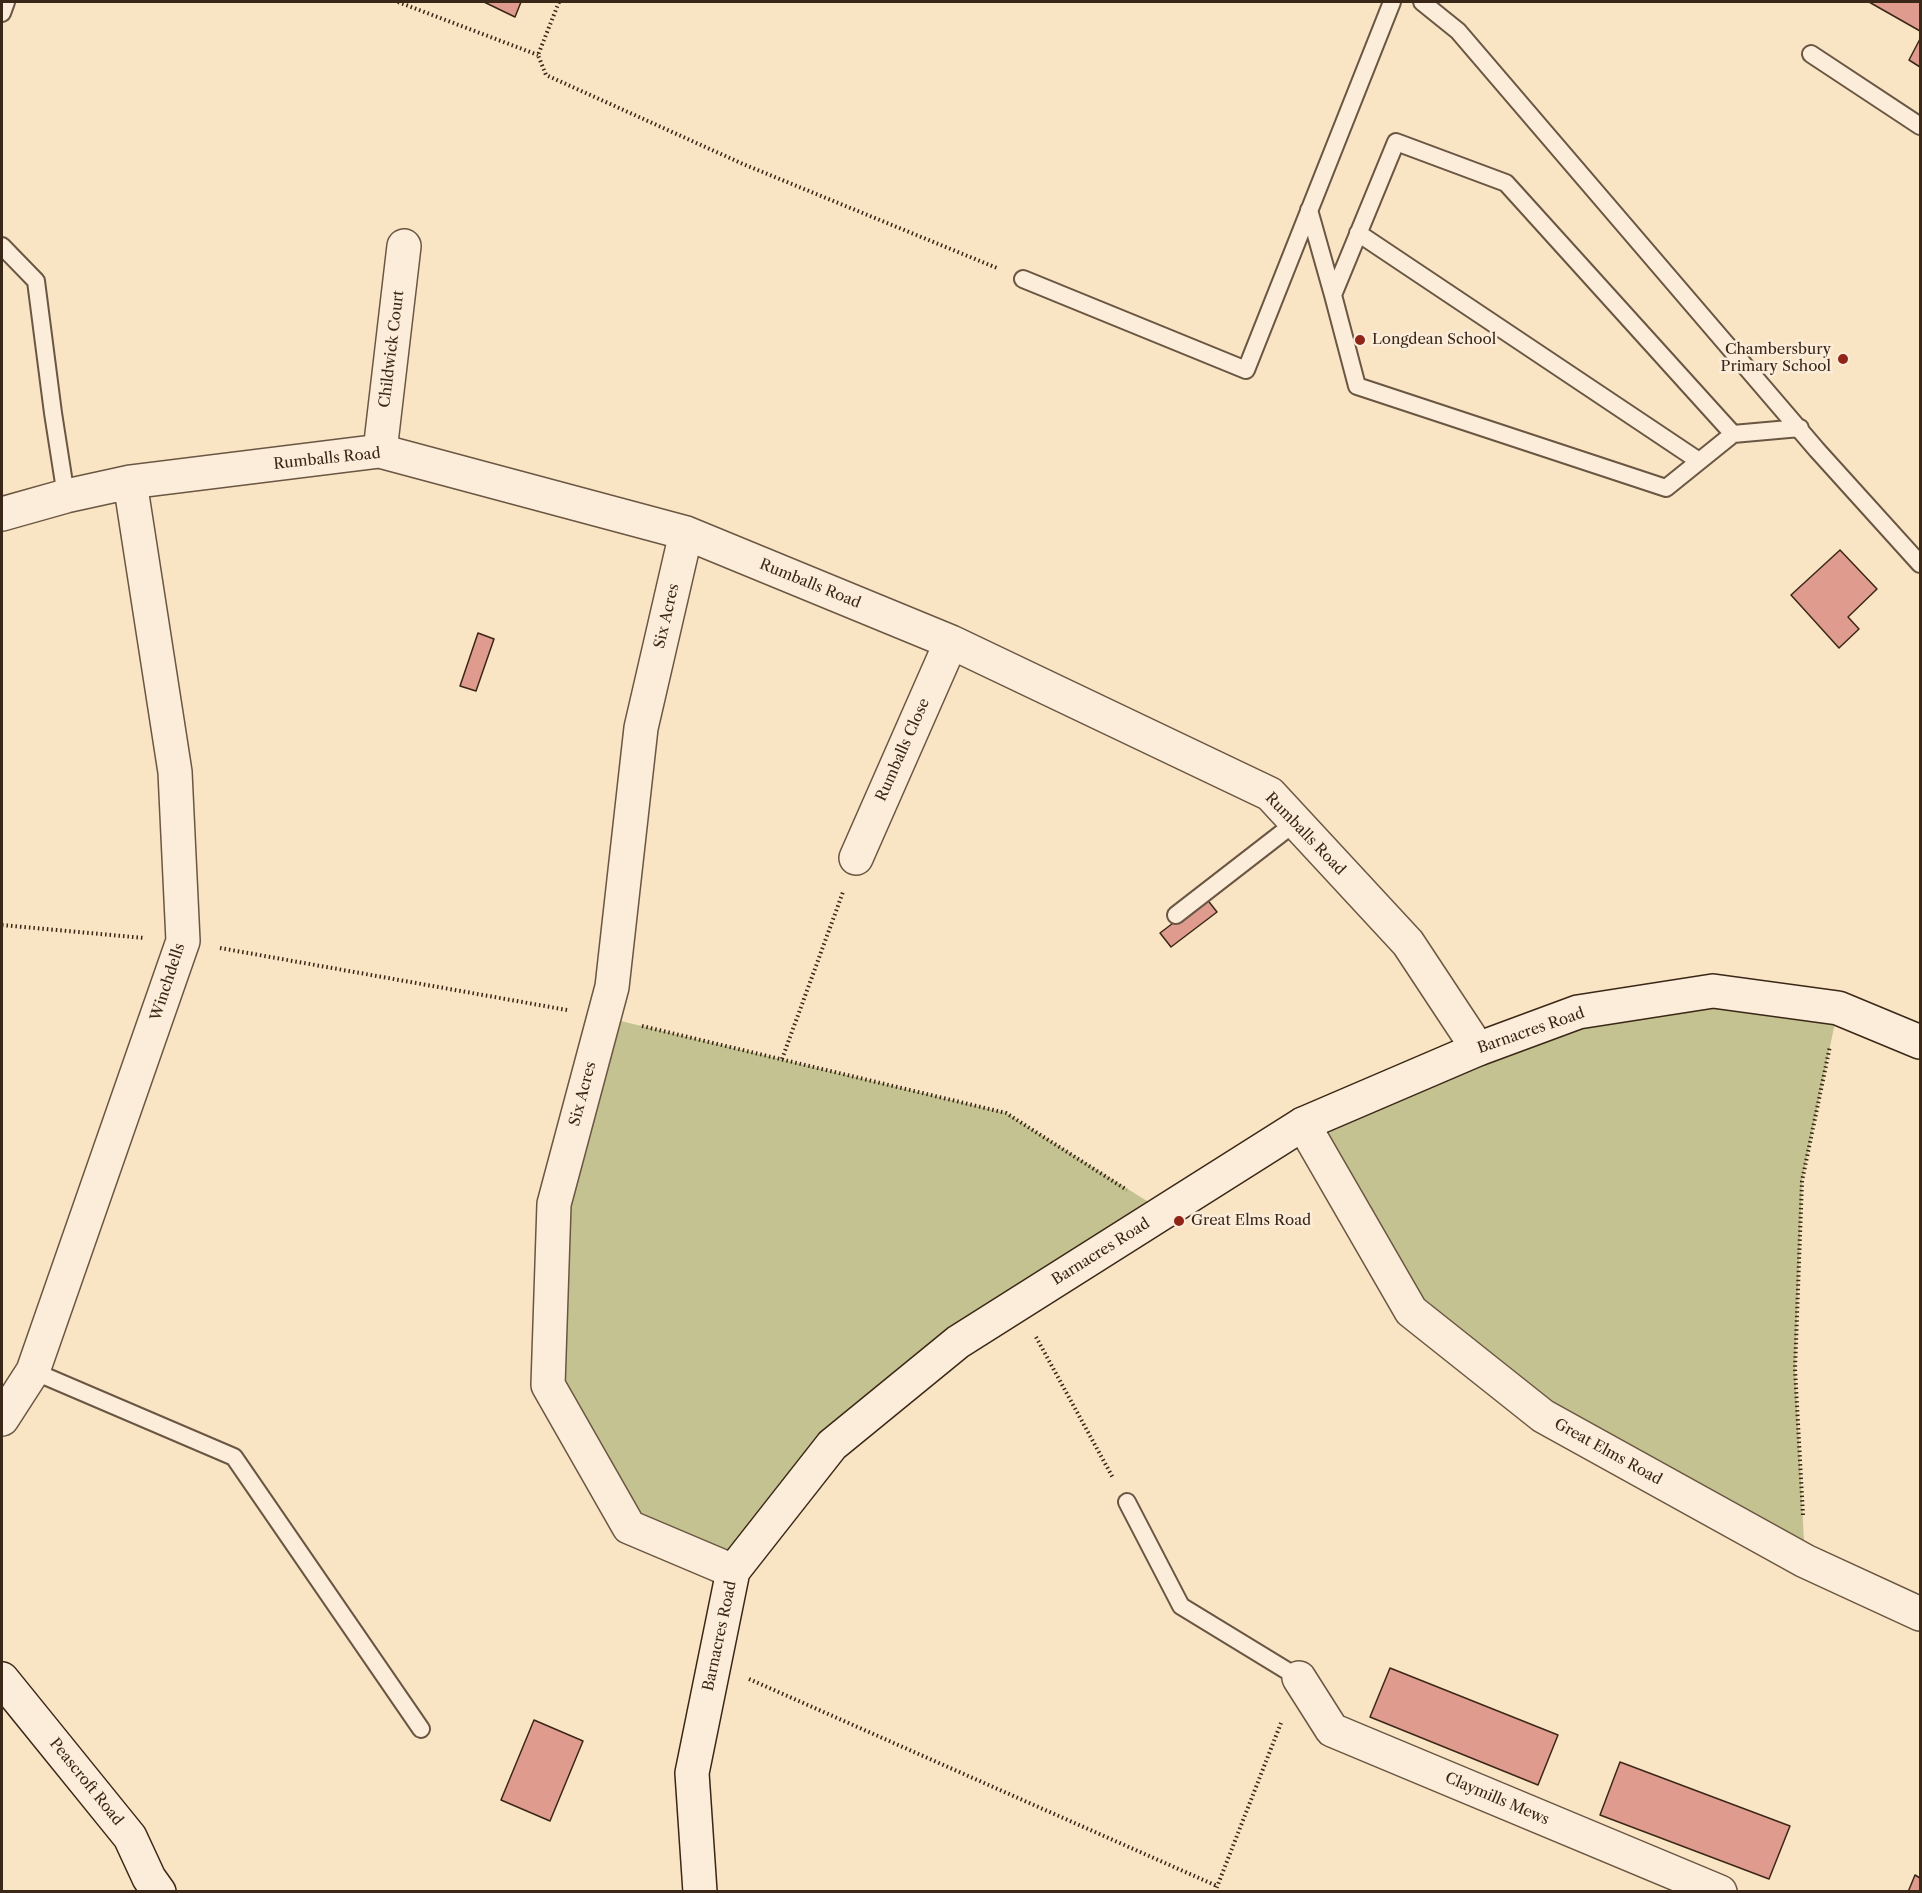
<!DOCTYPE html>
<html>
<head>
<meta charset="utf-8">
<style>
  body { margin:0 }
  #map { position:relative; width:1922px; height:1893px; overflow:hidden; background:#f9e4c4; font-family:"Libre Caslon Text",serif }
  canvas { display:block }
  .frame { position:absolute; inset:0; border:3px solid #3b2717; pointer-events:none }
</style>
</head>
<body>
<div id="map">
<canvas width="1922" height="1893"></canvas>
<div class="frame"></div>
</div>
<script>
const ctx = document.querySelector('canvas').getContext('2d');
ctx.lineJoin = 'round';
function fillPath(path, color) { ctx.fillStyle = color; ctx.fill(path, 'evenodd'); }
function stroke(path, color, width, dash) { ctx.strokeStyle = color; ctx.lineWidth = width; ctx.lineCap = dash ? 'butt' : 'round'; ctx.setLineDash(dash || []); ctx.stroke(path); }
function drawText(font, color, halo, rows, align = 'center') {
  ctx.font = font + ' "Libre Caslon Text",serif'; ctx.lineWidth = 5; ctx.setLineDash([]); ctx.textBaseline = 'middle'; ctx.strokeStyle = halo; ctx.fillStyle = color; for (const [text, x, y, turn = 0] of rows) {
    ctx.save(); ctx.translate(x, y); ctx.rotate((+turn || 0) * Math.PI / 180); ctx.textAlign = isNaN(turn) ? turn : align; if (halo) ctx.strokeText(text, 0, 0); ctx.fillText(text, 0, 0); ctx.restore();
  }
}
fillPath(new Path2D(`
  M1713,991L1838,1008L1802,1181L1795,1369L1805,1561L1543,1416L1411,1311L1303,1124L1578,1012Z
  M604,1017L1006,1113L1179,1221L958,1342L832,1445L733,1571L629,1527L548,1385L554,1204Z`), '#c3c290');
const building = new Path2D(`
  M484,2H521L515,17Z
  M1869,2H1920V31Z
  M1920,39V67L1909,60Z
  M1840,550L1877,589L1848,617L1859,629L1839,648L1791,595Z
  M478,633L494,639L476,691L460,686Z
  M1206,898L1217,912L1171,947L1160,933Z
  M1390,1668L1558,1735L1538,1785L1370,1717Z
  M534,1720L583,1741L550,1821L501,1800Z
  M1620,1762L1790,1826L1769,1879L1600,1815Z
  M1915,1875L1920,1878V1892H1908Z`);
fillPath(building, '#de9b8e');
stroke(building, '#3b2717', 1.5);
const lane = new Path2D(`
  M1422,2L1458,31L1817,450L1920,564
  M2,13L6,2
  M1811,54L1920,126
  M1396,142L1506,183L1733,434L1666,488L1357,386L1333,295Z
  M1309,210L1333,295
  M1358,233L1699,461
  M2,246L36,281L53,413L66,496
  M1023,279L1246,370L1392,2
  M1733,434L1800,428
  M1176,915L1296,822
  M33,1371L234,1457L421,1729
  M1127,1502L1181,1606L1299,1678`);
const street = new Path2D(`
  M380,451L404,246
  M2,514L66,496L130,482L380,451L686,533L951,642L1270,794L1408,943L1478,1049
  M686,533L641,728L612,987L554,1204L548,1385L629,1527L733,1571
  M856,858L951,642
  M1303,1124L1411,1311L1543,1416L1805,1561L1920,1614
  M2,1419L33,1371L183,941L175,772L130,482
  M1299,1678L1332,1730L1720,1892`);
const secondary = new Path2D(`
  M2,1679L130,1837L149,1878L159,1892
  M700,1892L692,1773L733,1571L832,1445L958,1342L1303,1124L1478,1049L1578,1012L1713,991L1838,1008L1920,1042`);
stroke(lane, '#6a5642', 20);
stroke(street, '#6a5642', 36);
stroke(secondary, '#3b2717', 36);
stroke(new Path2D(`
  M398,2L538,55
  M559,2L538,55L546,75L743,164L997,268
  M2,925L144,938
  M220,948L567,1010
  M642,1026L1006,1113L1127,1190
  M782,1059L843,892
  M1036,1337L1113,1478
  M1803,1515L1795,1369L1802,1181L1830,1046
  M749,1679L1217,1886
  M1215,1892L1281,1723`), '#3b2717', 4, [1.5, 3]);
stroke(lane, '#fbedd9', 16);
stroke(street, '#fbedd9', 33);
stroke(secondary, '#fbedd9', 33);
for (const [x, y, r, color] of [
  [1360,340,6,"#8f2418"],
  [1843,359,6,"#8f2418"],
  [1179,1221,6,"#8f2418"]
]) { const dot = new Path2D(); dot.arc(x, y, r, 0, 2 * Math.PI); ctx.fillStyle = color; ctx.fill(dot); stroke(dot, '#fbedd9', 2); }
drawText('15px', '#3b2717', '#fbedd9', [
  ["Longdean School",1372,340],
  ["Chambersbury",1831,350,"right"],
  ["Primary School",1831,367,"right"],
  ["Great Elms Road",1191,1221]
], 'left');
drawText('15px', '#3b2717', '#fbedd9', [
  ["Childwick Court",392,349,-83],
  ["Rumballs Road",327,459,-6],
  ["Rumballs Road",810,584,22],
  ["Six Acres",667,616,-77],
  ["Rumballs Close",903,750,-66],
  ["Rumballs Road",1305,834,46],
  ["Winchdells",168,982,-72],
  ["Barnacres Road",1531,1031,-19],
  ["Six Acres",583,1094,-75],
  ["Barnacres Road",1101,1252,-32],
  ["Great Elms Road",1608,1452,29],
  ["Barnacres Road",720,1636,-78],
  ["Peascroft Road",86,1782,51],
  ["Claymills Mews",1497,1799,23]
]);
</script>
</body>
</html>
